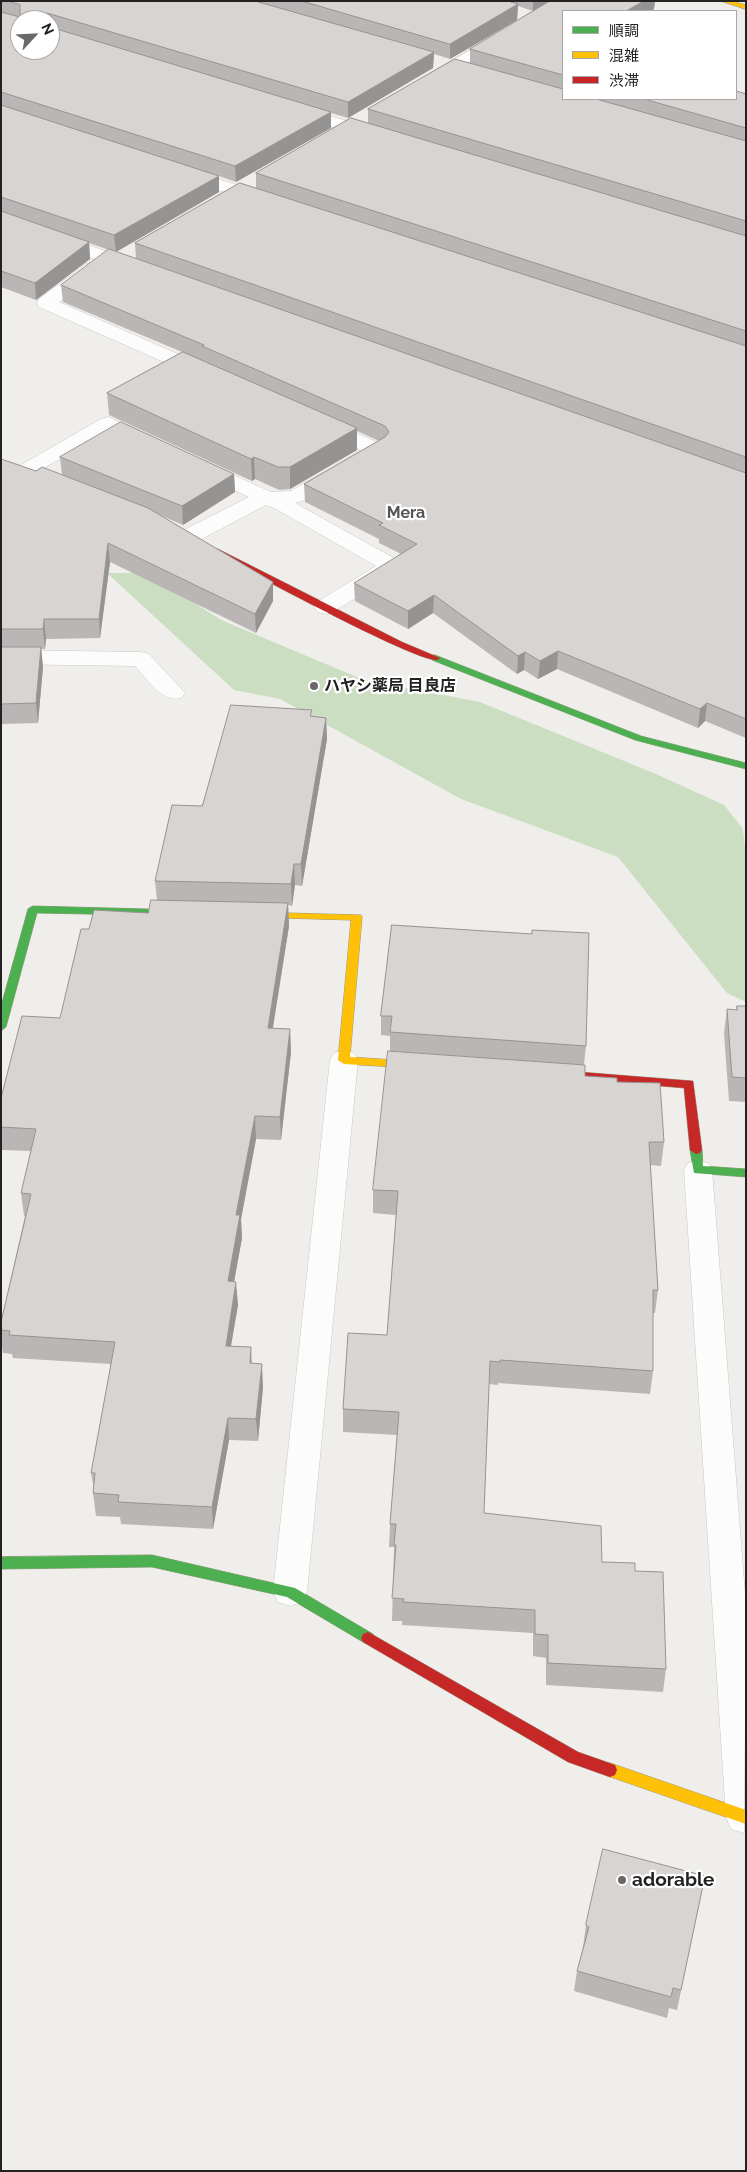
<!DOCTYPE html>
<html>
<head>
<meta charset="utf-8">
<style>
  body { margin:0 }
  #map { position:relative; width:747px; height:2172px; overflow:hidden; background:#f0eeeb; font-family:Raleway,"Noto Sans JP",sans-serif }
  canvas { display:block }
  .frame { position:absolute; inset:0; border:2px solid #222; pointer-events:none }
  .legend { position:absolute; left:562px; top:10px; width:175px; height:90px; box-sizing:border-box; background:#fff; border:1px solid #a7a7a7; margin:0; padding:6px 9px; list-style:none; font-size:15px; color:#222 }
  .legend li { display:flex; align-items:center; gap:10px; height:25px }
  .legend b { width:25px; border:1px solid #a7a7a7 }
  .north { position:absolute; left:10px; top:10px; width:50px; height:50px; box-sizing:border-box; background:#fff; border:1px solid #a7a7a7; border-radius:50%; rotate:65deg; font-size:14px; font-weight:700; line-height:20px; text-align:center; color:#222 }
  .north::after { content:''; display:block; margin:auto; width:18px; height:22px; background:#6a6968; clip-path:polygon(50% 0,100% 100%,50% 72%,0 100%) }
</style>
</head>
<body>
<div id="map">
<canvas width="747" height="2172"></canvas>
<div class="frame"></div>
<ul class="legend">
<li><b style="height:6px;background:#4caf50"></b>順調</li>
<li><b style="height:6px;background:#ffc107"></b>混雑</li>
<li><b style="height:6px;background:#c62828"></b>渋滞</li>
</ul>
<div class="north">N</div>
</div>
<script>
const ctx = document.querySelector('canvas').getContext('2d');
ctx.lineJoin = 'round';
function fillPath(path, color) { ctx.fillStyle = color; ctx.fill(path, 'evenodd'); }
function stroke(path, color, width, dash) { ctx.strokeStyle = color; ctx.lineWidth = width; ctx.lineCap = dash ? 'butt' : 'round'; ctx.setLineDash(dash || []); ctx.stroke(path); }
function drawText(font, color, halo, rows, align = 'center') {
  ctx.font = font + ' Raleway,"Noto Sans JP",sans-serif'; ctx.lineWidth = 4.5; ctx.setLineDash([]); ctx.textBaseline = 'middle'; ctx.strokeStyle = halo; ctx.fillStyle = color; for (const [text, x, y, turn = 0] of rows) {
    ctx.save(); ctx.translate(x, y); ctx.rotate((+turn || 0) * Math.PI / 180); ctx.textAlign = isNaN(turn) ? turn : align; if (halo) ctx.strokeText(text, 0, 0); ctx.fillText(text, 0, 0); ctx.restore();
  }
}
fillPath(new Path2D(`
  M107,573H148L221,620L364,680L480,702L656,774L724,805L743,829L746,858V1002L727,993L618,857L461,799L280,699L234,690Z`), '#cbdec1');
const street = new Path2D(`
  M553,1H571L435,82H423L421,79Z
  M295,106L382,131L384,135L382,139L376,140L289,114L287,111Z
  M183,168L272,196L275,200L272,204L266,205L177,177L174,173L177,169Z
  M1,214L142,264L145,268L142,272H130L1,225Z
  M92,263L98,264L101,268L98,272L59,302L212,369L215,373L212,377H198L39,307L37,303L39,299L86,264Z
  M108,417L155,438L158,442L155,446L148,448L141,446L109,431L35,473L28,475L21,473L18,469L21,465L101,419Z
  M323,419L384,445L387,449L384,453L302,501L295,503L399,561L402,566L399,571L333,612L325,614L317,612L314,607L317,602L376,566L276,509L266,505L196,542L188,543L180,542L177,537L180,532L249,497L193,471L190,467L193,463L200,461L207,463L271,492L291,491L361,450L316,429L313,425L316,421Z
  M1,650L141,652L149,654L185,693L181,698C161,703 148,679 135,666L1,664Z
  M344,1050L354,1053L358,1060L307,1592L302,1602L290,1606L278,1602L273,1592L330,1060L334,1053Z
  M698,1160L708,1163L712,1170L746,1607L744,1833L731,1829L726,1817L684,1170L688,1163Z`);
const fast = new Path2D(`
  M435,655L641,736L746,763V769L635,740L432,660V656Z
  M33,906L186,910L191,913L186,916L37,913L6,1027L1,1031V1006L28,909Z
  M696,1146L702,1150L703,1166L746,1169V1177L694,1173L690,1150Z
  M152,1555L295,1588L373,1634L375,1638L373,1642L368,1644L363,1642L287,1597L152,1567L1,1569V1557Z`);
const slow = new Path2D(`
  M721,1H732L746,5V9Z
  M252,912L361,915L362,917L350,1057L425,1062L431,1066L429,1069L344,1064L338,1060L351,920L248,917L247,915L248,913Z
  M610,1763L746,1810V1824L605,1775L603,1770L605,1765Z`);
const jam = new Path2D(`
  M218,549L402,642L440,658L438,660C419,664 245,569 215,554V550Z
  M580,1072L693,1081L702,1150L700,1153L696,1154L690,1150L684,1088L576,1079L574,1076L576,1073Z
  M368,1632L578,1752L615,1765L617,1770L615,1775L610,1777L568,1762L363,1642L361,1638L363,1634Z`);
stroke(street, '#c9c8c7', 1);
stroke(fast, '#999a82', 1);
stroke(slow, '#999a82', 1);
stroke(jam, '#999a82', 1);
fillPath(street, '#fdfcfc');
fillPath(fast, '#4caf50');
fillPath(slow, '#ffc107');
fillPath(jam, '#c62828');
fillPath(new Path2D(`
  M1,1H549L533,11L518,6L517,20L450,59L434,54L433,68L348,118L331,113V128L236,182L219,176V192L116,252L136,259L135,243L240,183L256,188V173L351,118L368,123V109L455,59L470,63V49L550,1H655L654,9L651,11H563V99H736V91L746,94V738L705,721L698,728L557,669L538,679L524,670L517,674L433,613L408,629L355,601L354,583L401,554L379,543V539L305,502L304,484L379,441L357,431V450L290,489L279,490L255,479L252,481L109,415L107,393L182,352L63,302L61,285L109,250L89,243L90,259L36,300L1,287ZM20,20H50V50H20Z
  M60,457L234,474L235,492L183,525L160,515L273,582V601L256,633L110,562L100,638L46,639L45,649H41L43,667L38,723L1,724V459L36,471L62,475Z
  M312,717L326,718L327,739L302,886L295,885L292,906L288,905L289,926L273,1028L290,1029L291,1052L281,1140L256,1139L241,1219L242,1238L234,1282L238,1305L231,1346L252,1364L263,1387L258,1441L229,1440L213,1529L121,1524L120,1517L96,1516L93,1493L94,1489L91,1473L111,1364L13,1358L12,1354L3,1353L1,1341V1322L25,1216H24L21,1193L31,1151L1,1150V1098L60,1018L89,929L148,913L157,900L155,881L202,806Z
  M392,925L586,1046L584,1065L390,1051V1036L381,1035V1016Z
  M737,1006H746V1102L729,1101L724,1033L727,1009L736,1010Z
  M585,1076L617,1082L664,1142L661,1166L650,1165L658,1290L655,1313H653V1371L650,1394L498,1383V1385L489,1384L484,1513L602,1562L635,1571L666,1669L663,1692L546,1685V1658L533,1656V1633L402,1625V1621H392L394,1547H389L390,1524L397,1435L343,1432V1409L387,1335L396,1215L373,1213V1190Z
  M705,1876L677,2010L669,2008L667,2018L574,1991L577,1971L583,1947L586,1925Z`), '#b9b6b5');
fillPath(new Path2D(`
  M533,1H549L533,11Z
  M644,1H655L654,9L651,11H626Z
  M518,4L517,20L450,59V44Z
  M434,52L433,68L348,118V102Z
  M331,112V128L236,182L235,166Z
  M219,176V192L116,252L114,235Z
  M89,242L90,259L36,300L35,283Z
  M357,428V450L290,489V467Z
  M254,457L255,479L252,481L251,459Z
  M234,474L235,492L183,525L182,506Z
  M108,543L110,562L100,638L99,619Z
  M273,582V601L256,633L255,614Z
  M434,595L433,613L408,629V611Z
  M44,619L46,639L45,649L43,629Z
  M41,647L43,667L38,723L36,703Z
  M558,651L557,669L538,679L540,661Z
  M525,652L524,670L517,674L518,656Z
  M707,703L705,721L698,728L700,709Z
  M326,718L327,739L302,886L301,864Z
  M294,864L295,885L292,906L291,884Z
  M288,903L289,926L269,1051L268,1028Z
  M290,1029L291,1052L281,1140L280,1117Z
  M255,1116L256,1139L241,1219L242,1238L230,1304L228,1281L236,1215Z
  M236,1282L238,1305L227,1369L226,1346Z
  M251,1347L252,1370L250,1363Z
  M262,1364L263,1387L258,1441L256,1419Z
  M228,1418L229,1440L213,1529L212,1507Z`), '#969493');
const building = new Path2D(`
  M8,1H255L434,52L348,102L47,13L48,20H20V50H50V27L331,112L235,166L1,92V12L20,17V5Z
  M302,1H508L518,4L450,44Z
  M550,1H644L626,11H563V75L470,49Z
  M455,59L563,89V99H596L746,141V221L368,109Z
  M736,91L746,94V128L644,99H736Z
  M1,105L219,176L114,235L1,197Z
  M351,118L746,236V331L256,173Z
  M240,183L746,346V457L135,243Z
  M1,211L89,242L35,283L1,271Z
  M109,249L746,473V719L707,703L700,709L558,651L540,661L525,652L518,656L434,595L408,611L354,583L417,544L379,525L383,523L304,484L385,437L389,432L385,426L202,346L204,345L61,285Z
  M183,352L357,428L290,467H278L254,457L251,459L107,393Z
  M121,422L234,474L182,506L60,457Z
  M1,459L36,471L42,467L148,508L273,582L255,614L108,543L99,619H44L43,629H1Z
  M1,647H41L36,703L1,704Z
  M231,705L312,710L310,716L326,718L301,864H294L291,884L155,881L172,805L202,806Z
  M151,900L288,903L268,1028L290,1029L280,1117L255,1116L236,1215H240L228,1281L236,1282L226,1346L251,1347L250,1363L262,1364L256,1419L228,1418L212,1507L118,1502L119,1495L93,1493L95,1473H91L115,1342L9,1335L10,1331L1,1330V1322L31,1194L21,1193L36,1129L1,1127V1098L22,1016L60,1018L81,929H89L94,910L148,913Z
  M392,925L532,934V930L589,933L586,1046L390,1032L392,1016H381Z
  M737,1006H746V1078L732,1077L727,1009L737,1010Z
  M388,1051L585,1065V1076L617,1078V1082L660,1083L664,1142H649L658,1290H653V1371L500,1360V1362L490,1361L484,1513L601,1526L602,1562L635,1563V1571L663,1572L666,1669L548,1663V1635L535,1634V1610L403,1602L404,1599L392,1598L396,1545H394L396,1524H390L399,1412L343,1409L348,1333L387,1335L398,1191L373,1190Z
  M603,1849L705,1876L681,1990L673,1988L671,1997L577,1971L589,1927L586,1925Z`);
fillPath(building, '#d7d4d2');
stroke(building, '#969493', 1);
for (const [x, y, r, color] of [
  [314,686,5,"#6a6968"],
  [622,1880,5,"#6a6968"]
]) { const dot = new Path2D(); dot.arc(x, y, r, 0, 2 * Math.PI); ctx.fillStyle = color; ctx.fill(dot); stroke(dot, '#fff', 2); }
drawText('bold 16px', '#555', '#fff', [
  ["Mera",406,513]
]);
drawText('bold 16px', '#222', '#fff', [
  ["ハヤシ薬局 目良店",324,686]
], 'left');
drawText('bold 19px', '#222', '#fff', [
  ["adorable",632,1880]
], 'left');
</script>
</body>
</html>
